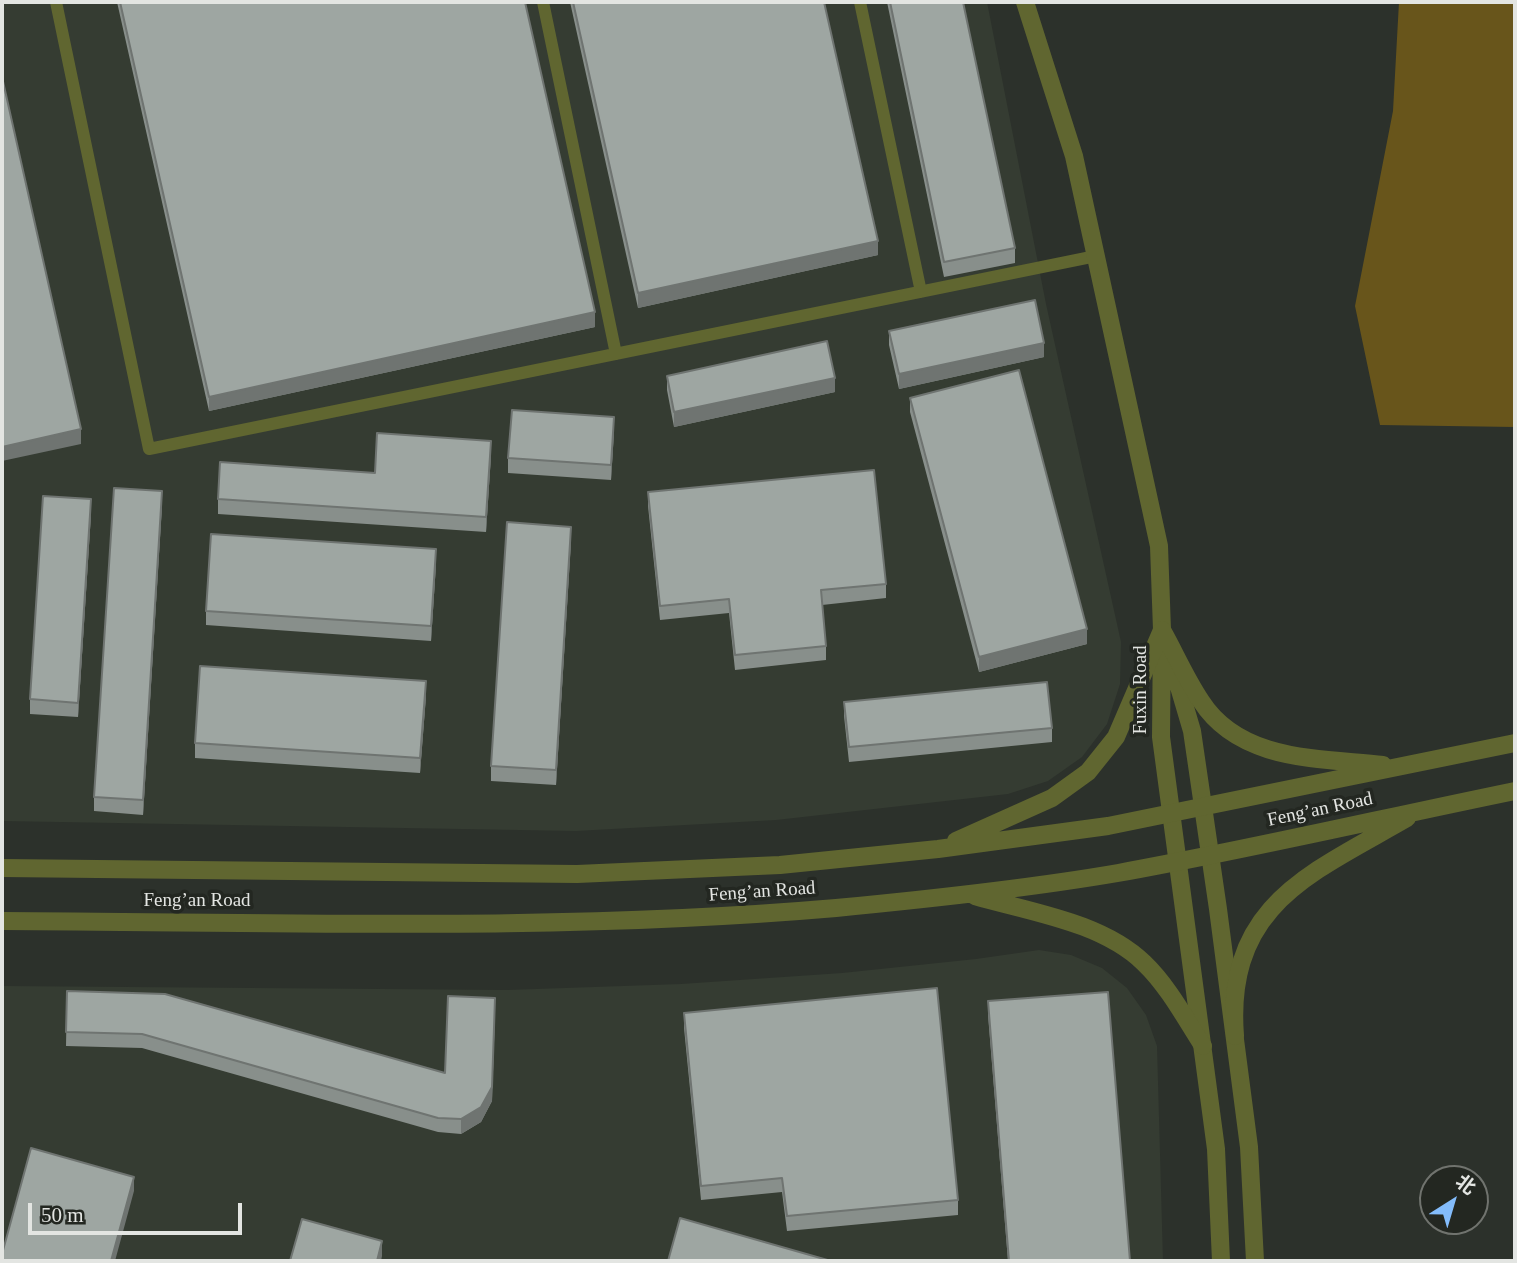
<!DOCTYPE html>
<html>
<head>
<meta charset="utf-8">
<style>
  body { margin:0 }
  #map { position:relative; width:1517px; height:1263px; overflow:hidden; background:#2c312b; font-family:"Times New Roman","Noto Sans SC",serif }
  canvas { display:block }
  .frame { position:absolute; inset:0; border:4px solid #e3e5e2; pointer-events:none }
  .north { position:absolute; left:1419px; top:1165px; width:70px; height:70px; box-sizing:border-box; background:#232721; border:2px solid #70736e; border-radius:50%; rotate:37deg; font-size:19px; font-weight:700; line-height:28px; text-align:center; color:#e3e5e2 }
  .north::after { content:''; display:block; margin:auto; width:24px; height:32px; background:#83bcfb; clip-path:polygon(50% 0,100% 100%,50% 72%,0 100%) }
  .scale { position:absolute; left:28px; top:1203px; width:214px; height:32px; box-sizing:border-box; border:4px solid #e3e5e2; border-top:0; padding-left:9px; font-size:21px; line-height:24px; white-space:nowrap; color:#e3e5e2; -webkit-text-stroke:5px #232721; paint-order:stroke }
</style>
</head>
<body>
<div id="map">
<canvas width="1517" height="1263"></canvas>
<div class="frame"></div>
<div class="north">北</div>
<div class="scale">50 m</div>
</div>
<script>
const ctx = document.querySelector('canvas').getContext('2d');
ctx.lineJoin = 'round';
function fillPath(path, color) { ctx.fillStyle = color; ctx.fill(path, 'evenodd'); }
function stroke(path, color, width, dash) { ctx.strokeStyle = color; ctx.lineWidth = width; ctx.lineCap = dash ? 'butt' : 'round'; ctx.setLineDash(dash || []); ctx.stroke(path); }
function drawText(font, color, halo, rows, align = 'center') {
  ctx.font = font + ' "Times New Roman",serif'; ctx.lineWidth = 7; ctx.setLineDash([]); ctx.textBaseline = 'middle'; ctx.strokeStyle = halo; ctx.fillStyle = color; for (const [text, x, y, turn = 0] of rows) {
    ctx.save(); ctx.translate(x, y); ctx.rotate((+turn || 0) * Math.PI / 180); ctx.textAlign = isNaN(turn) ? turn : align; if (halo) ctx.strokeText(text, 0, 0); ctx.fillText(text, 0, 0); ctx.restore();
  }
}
fillPath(new Path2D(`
  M2,2H987L1046,304L1121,642L1120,684L1107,724L1082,757L1048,781L1008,794L776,820L576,831L2,821Z
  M1039,950L1071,955L1102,968L1127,988L1146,1015L1157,1046L1163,1261H2V986L507,990L681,984L842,973L976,959Z`), '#353c32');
fillPath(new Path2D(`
  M1399,2H1515V427L1380,425L1355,306L1393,111Z`), '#68551b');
stroke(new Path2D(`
  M56,2L149,449L1096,256
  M543,2L616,354
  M860,2L921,292`), '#606630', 12);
stroke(new Path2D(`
  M1025,2L1074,156L1159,546L1162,630L1161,737L1216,1149L1221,1261
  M1169,653L1192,731L1218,909L1249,1147L1255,1261`), '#606630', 18);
stroke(new Path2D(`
  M1162,630C1175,653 1186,679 1201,701C1240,762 1320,758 1383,765
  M956,841L1052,798L1088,772L1116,737L1162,630
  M2,868L577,874L780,865L938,849L1108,826L1515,743
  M975,896C1030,912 1102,922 1144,963C1168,986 1185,1018 1203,1046
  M2,921C280,922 559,932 836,908C930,899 1025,889 1118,873C1251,849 1383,818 1515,791
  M1235,1036C1225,905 1310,874 1407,818`), '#606630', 18);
fillPath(new Path2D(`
  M117,2H525L595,327L209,411Z
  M570,2H824L878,255L638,308Z
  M887,2H963L1015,248V263L944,277Z
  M889,331L1044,357L899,389L889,345Z
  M667,376L835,392L674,427L667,390Z
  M910,398L1087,644L979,672L910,412Z
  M614,431L611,480L508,473V458Z
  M491,455L486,532L218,514V499L375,473Z
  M648,492L886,584V598L822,605L826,646V660L735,670L729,613L660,620L648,506Z
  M162,505L143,815L94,811V797Z
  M91,514L78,717L30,714V699Z
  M571,541L556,785L491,781V766Z
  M436,564L431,641L206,625V611Z
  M426,696L420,773L195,758V743Z
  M844,702L1052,728V742L849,762L844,716Z
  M67,991L445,1073L495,1013L492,1101L481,1122L461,1134L438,1132L142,1048L66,1046Z
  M988,1001L1130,1261H1008L988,1015Z
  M684,1013L958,1200V1215L787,1231L782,1192L701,1200L684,1028Z`), '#888f8b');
fillPath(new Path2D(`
  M878,241V255L638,308V293Z
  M595,312V327L209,411V397Z
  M1044,343V357L899,389V374Z
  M835,378V392L674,427V412Z
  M614,417V431L611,480V465Z
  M81,429V444L2,461V447Z
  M491,441V455L486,532V517Z
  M162,491V505L143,815V800Z
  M91,499V514L78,717V703Z
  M571,527V541L556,785V770Z
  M436,549V564L431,641V626Z
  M1087,629V644L979,672V657Z
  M426,681V696L420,773V758Z
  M495,1013L492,1101L481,1122L461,1134V1119Z
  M134,1177V1191L115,1261H111Z
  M382,1241V1256L381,1261H377Z`), '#6f7471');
const building = new Path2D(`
  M120,2H525L595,312L209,397Z
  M573,2H824L878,241L638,293Z
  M890,2H963L1015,248L944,262Z
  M2,77L81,429L2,447Z
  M1035,300L1044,343L899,374L889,331Z
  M827,341L835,378L674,412L667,376Z
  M1019,370L1087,629L979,657L910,398Z
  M512,410L614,417L611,465L508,458Z
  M377,433L491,441L486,517L218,499L220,462L375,473Z
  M874,470L886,584L821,590L826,646L735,655L729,599L660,606L648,492Z
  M114,488L162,491L143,800L94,797Z
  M43,496L91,499L78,703L30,699Z
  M507,522L571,527L556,770L491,766Z
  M211,534L436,549L431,626L206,611Z
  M200,666L426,681L420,758L195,743Z
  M1047,682L1052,728L849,747L844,702Z
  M937,988L958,1200L787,1216L782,1178L701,1186L684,1013Z
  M67,991L165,994L445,1073L448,996L495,998L492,1087L481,1107L461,1119L438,1118L142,1034L66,1032Z
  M1108,992L1130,1261H1009L988,1001Z
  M31,1148L134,1177L111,1261H2V1254Z
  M680,1218L831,1261H668Z
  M302,1219L382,1241L377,1261H290Z`);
fillPath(building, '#9ea6a2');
stroke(building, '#6f7471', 2);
drawText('19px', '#e3e5e2', '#232721', [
  ["Fuxin Road",1141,690,-90],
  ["Feng’an Road",1320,810,-12],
  ["Feng’an Road",762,892,-4],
  ["Feng’an Road",197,901]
]);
</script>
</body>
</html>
